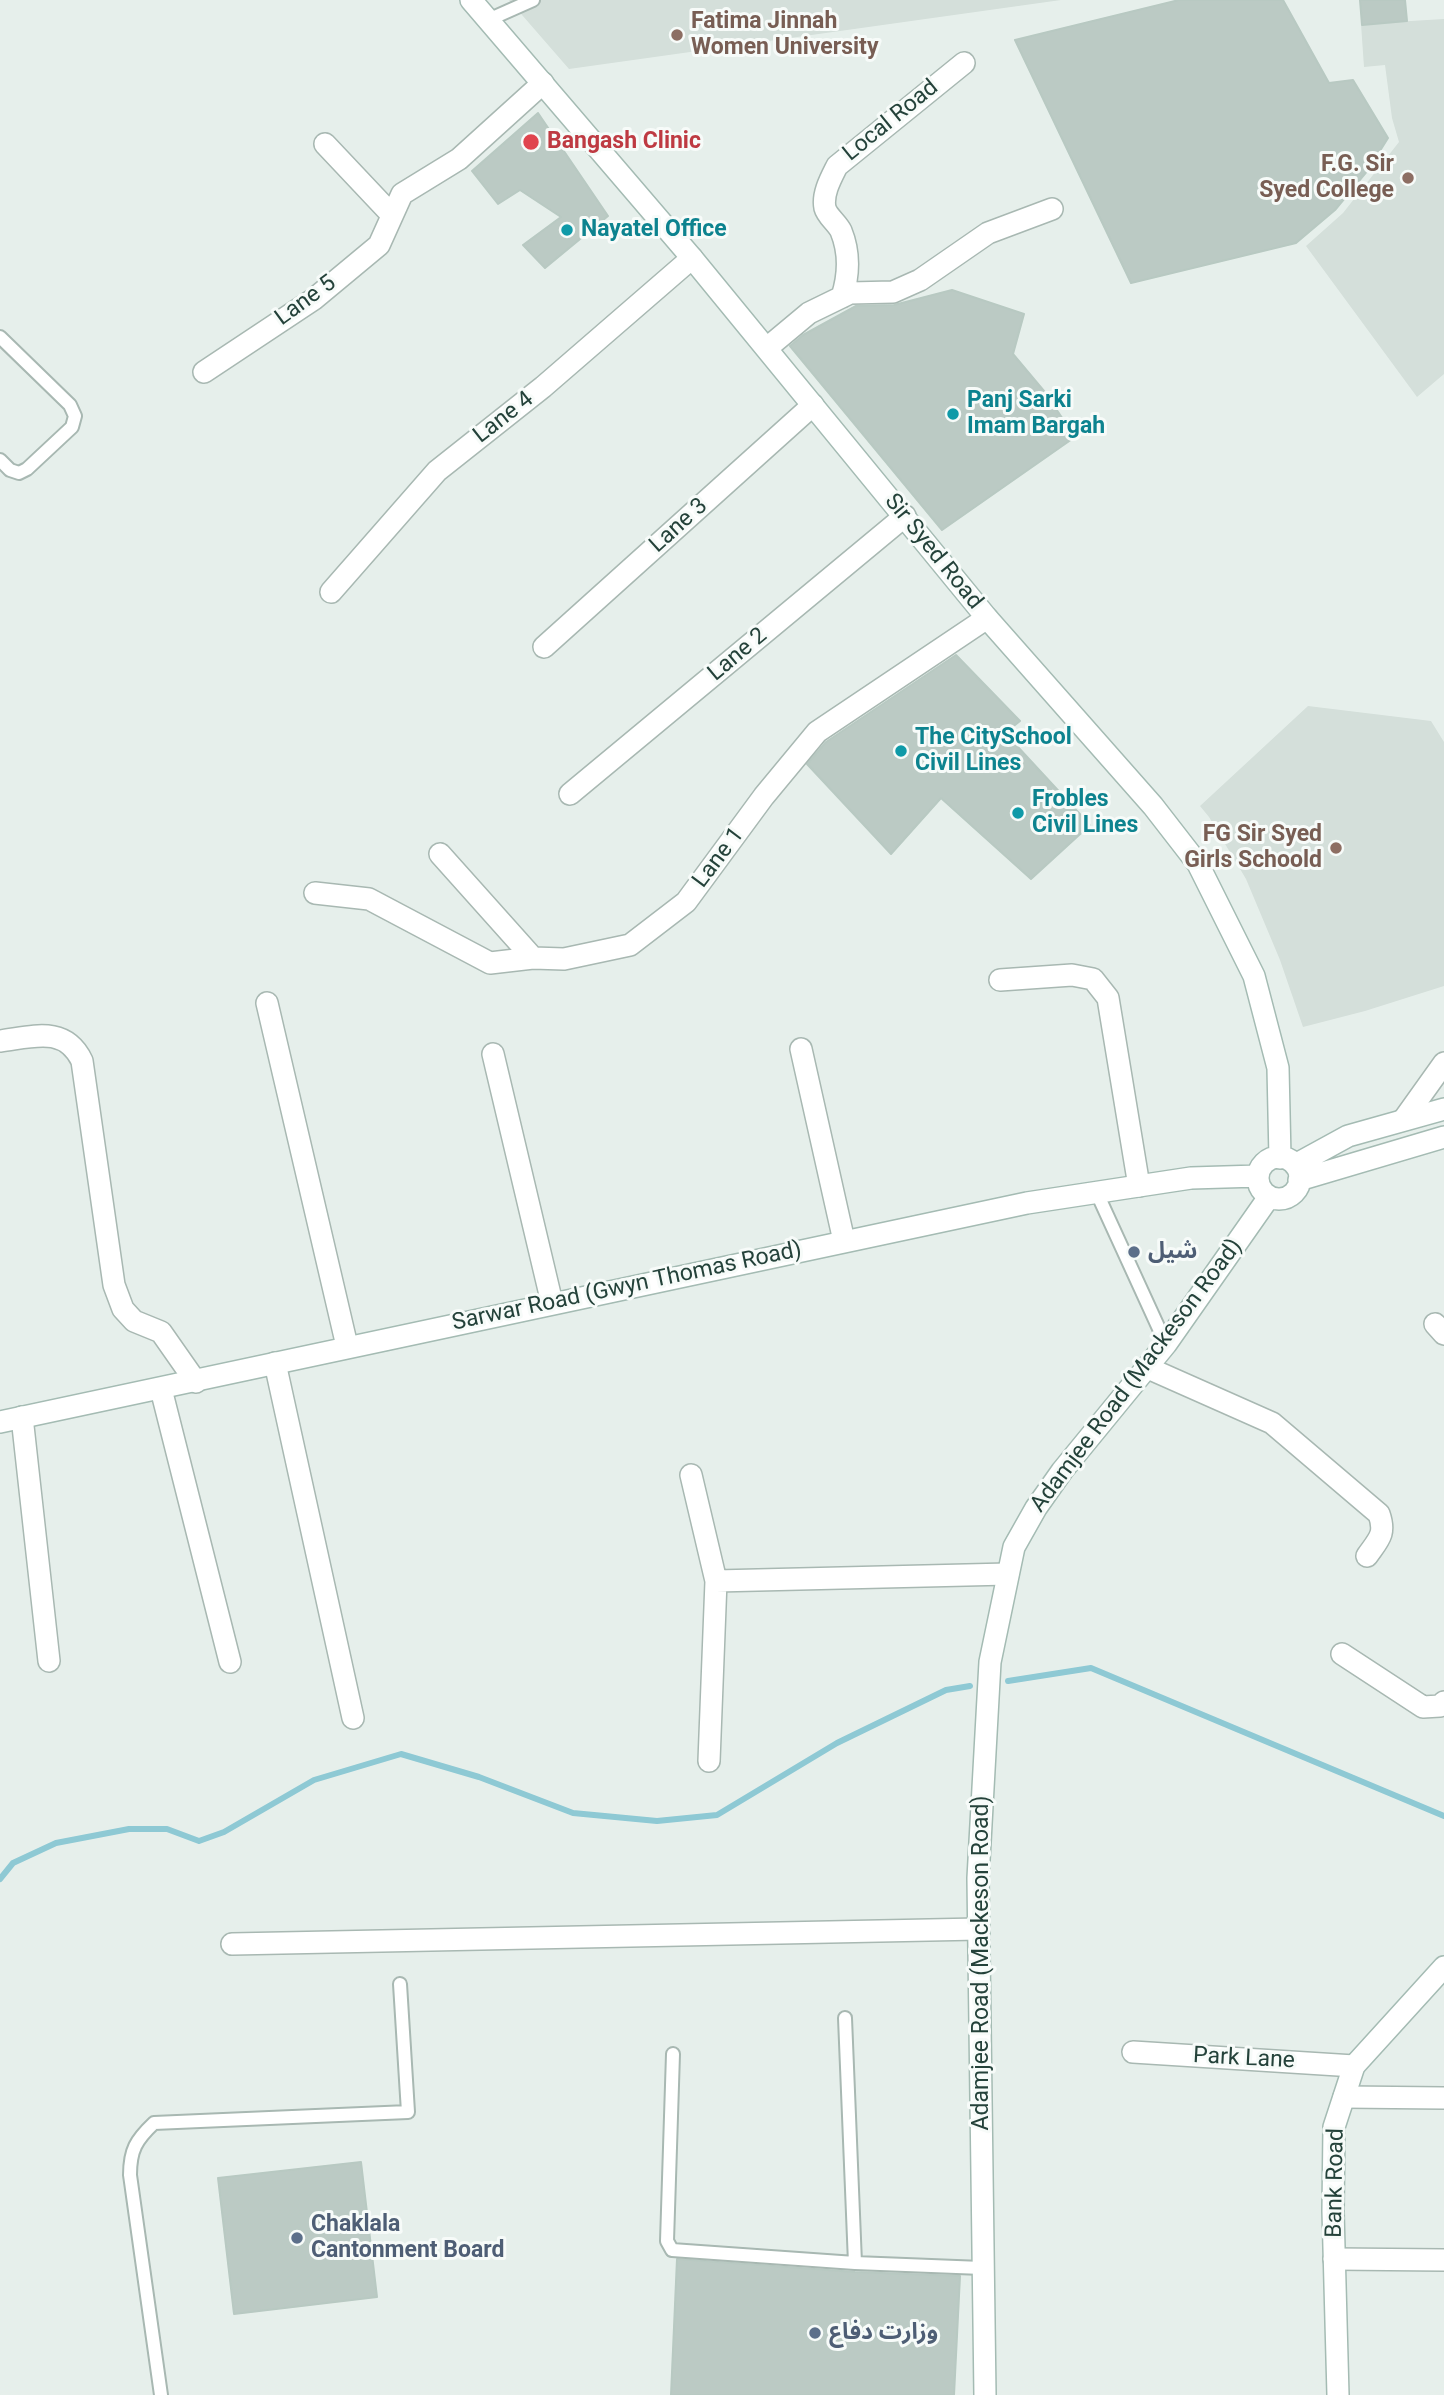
<!DOCTYPE html>
<html>
<head>
<meta charset="utf-8">
<style>
  body { margin:0 }
  canvas { display:block; background:#e6efeb }
</style>
</head>
<body>
<canvas width="1444" height="2395"></canvas>
<script>
const ctx = document.querySelector('canvas').getContext('2d');
ctx.lineJoin = 'round';
function fillPath(path, color) { ctx.fillStyle = color; ctx.fill(path, 'evenodd'); }
function stroke(path, color, width, dash) { ctx.strokeStyle = color; ctx.lineWidth = width; ctx.lineCap = dash ? 'butt' : 'round'; ctx.setLineDash(dash || []); ctx.stroke(path); }
function drawText(font, color, halo, rows, align = 'center') {
  ctx.font = font + ' Roboto,"Noto Sans Arabic",sans-serif'; ctx.lineWidth = 6; ctx.setLineDash([]); ctx.textBaseline = 'middle'; ctx.strokeStyle = halo; ctx.fillStyle = color; for (const [text, x, y, turn = 0] of rows) {
    ctx.save(); ctx.translate(x, y); ctx.rotate((+turn || 0) * Math.PI / 180); ctx.textAlign = isNaN(turn) ? turn : align; if (halo) ctx.strokeText(text, 0, 0); ctx.fillText(text, 0, 0); ctx.restore();
  }
}
fillPath(new Path2D(`
  M509,0H1061L569,69Z
  M1444,19V374L1417,397L1306,246L1343,213L1399,142L1392,118L1385,65L1364,67L1361,24Z
  M1308,706L1431,721L1444,742V986L1365,1011L1303,1027L1280,960L1246,879L1209,817L1200,806Z`), '#d4dfda');
stroke(new Path2D(`
  M1008,1681L1091,1668L1444,1816
  M0,1879L13,1863L56,1843L129,1829H167L199,1841L224,1832L314,1780L401,1754L479,1777L573,1813L657,1821L717,1815L837,1743L946,1690L970,1686`), '#8ec9d4', 6);
const building = new Path2D(`
  M1179,0H1283L1329,83L1353,80L1388,138L1368,170L1335,210L1296,243L1131,283L1015,40Z
  M1360,0H1405L1407,21L1362,25Z
  M538,113L608,216L545,268L523,245L561,217L520,190L498,204L472,171Z
  M952,290L1024,314L1013,354L1044,391L1075,437L942,530L790,346L803,335L856,306L894,305Z
  M956,655L1020,721L1005,733L1090,825L1031,879L941,798L891,854L807,764L826,742Z
  M361,2162L377,2297L234,2314L218,2178Z
  M677,2259L855,2272L960,2276L954,2395H671Z`);
fillPath(building, '#bbcac4');
stroke(building, '#b8c9c2', 2);
const lane = new Path2D(`
  M488,20L533,0
  M0,337L70,405L75,416L72,427L27,469L19,473L10,470L0,460
  M1096,1191L1166,1344
  M845,2018L855,2263
  M673,2054L667,2241L672,2250L855,2263L982,2268
  M161,2395L130,2175C130,2150 136,2140 154,2123L408,2112L400,1984`);
const street = new Path2D(`
  M325,144L392,215
  M842,297C849,275 850,253 841,231C837,223 827,216 825,208C822,194 831,178 837,166L964,63
  M767,348L809,313L850,293L893,292L920,280L988,233L1052,209
  M204,372L314,299L379,245L402,194L459,159L543,83
  M331,592L437,471L543,387L692,258
  M544,647L813,405
  M570,794L905,516
  M440,854L533,958
  M315,893L369,899L490,963L533,958L564,959L630,945L686,902L764,796L817,732L987,618
  M1000,980L1072,975L1093,979L1108,998L1139,1186
  M267,1003L347,1346
  M0,1041C32,1037 65,1025 82,1061L114,1285L123,1309L134,1321L161,1332L196,1382
  M801,1049L844,1241
  M493,1054L552,1303
  M1404,1119L1444,1063
  M1435,1324L1444,1334
  M275,1363L353,1718
  M1148,1368L1272,1423L1379,1514C1386,1534 1379,1539 1367,1556
  M161,1389L230,1662
  M22,1417L49,1661
  M691,1475L716,1581L709,1761
  M716,1581L1008,1574
  M1342,1654L1423,1707L1440,1706L1444,1702
  M232,1944L979,1929
  M1133,2052L1354,2066
  M1344,2097L1444,2098
  M1334,2259L1444,2260`);
const secondary = new Path2D(`
  M471,0L692,258L987,618L1153,806L1198,864L1254,976L1278,1068L1280,1158
  M1258 1178a21 21 0 1 1 42 0a21 21 0 1 1-42 0Z
  M1295,1165L1348,1136L1444,1109
  M1299,1180L1444,1137
  M0,1422L1027,1203L1191,1178L1258,1176
  M985,2395L978,1878L990,1662L1014,1547L1036,1508L1062,1471L1166,1344L1269,1197
  M1338,2395L1333,2211L1334,2127L1354,2066L1444,1967`);
stroke(lane, '#a8b8b2', 16);
stroke(street, '#a8b8b2', 24);
stroke(secondary, '#a4bbb3', 24);
stroke(lane, '#fff', 12);
stroke(street, '#fff', 21);
stroke(secondary, '#fff', 21);
for (const [x, y, r, color] of [
  [677,35,7,"#8d6e63"],
  [531,142,9,"#e0444e"],
  [1408,178,7,"#8d6e63"],
  [567,230,7,"#0f9aa8"],
  [953,414,7,"#0f9aa8"],
  [901,751,7,"#0f9aa8"],
  [1018,813,7,"#0f9aa8"],
  [1336,848,7,"#8d6e63"],
  [1134,1252,7,"#5c6f8a"],
  [297,2238,7,"#5c6f8a"],
  [815,2333,7,"#5c6f8a"]
]) { const dot = new Path2D(); dot.arc(x, y, r, 0, 2 * Math.PI); ctx.fillStyle = color; ctx.fill(dot); stroke(dot, '#f7fbf9', 2.5); }
drawText('bold 23px', '#785e54', '#f7fbf9', [
  ["Fatima Jinnah",691,22,"left"],
  ["Women University",691,48,"left"],
  ["F.G. Sir",1394,165],
  ["Syed College",1394,191],
  ["FG Sir Syed",1322,835],
  ["Girls Schoold",1322,861]
], 'right');
drawText('23px', '#24423a', '#f7fbf9', [
  ["Local Road",891,121,-39],
  ["Lane 5",306,301,-36],
  ["Lane 4",504,418,-38],
  ["Lane 3",679,526,-42],
  ["Sir Syed Road",933,552,51],
  ["Lane 2",738,655,-40],
  ["Lane 1",719,858,-53],
  ["Sarwar Road (Gwyn Thomas Road)",627,1287,-12],
  ["Adamjee Road (Mackeson Road)",1137,1376,-53],
  ["Adamjee Road (Mackeson Road)",982,1963,-90],
  ["Park Lane",1244,2059,3],
  ["Bank Road",1336,2183,-89]
]);
drawText('bold 23px', '#be3a42', '#f7fbf9', [
  ["Bangash Clinic",547,142]
], 'left');
drawText('bold 23px', '#0d838f', '#f7fbf9', [
  ["Nayatel Office",581,230],
  ["Panj Sarki",967,401],
  ["Imam Bargah",967,427],
  ["The CitySchool",915,738],
  ["Civil Lines",915,764],
  ["Frobles",1032,800],
  ["Civil Lines",1032,826]
], 'left');
drawText('bold 23px', '#4e5e75', '#f7fbf9', [
  ["شیل",1148,1252],
  ["Chaklala",311,2225],
  ["Cantonment Board",311,2251],
  ["وزارت دفاع",829,2333]
], 'left');
</script>
</body>
</html>
